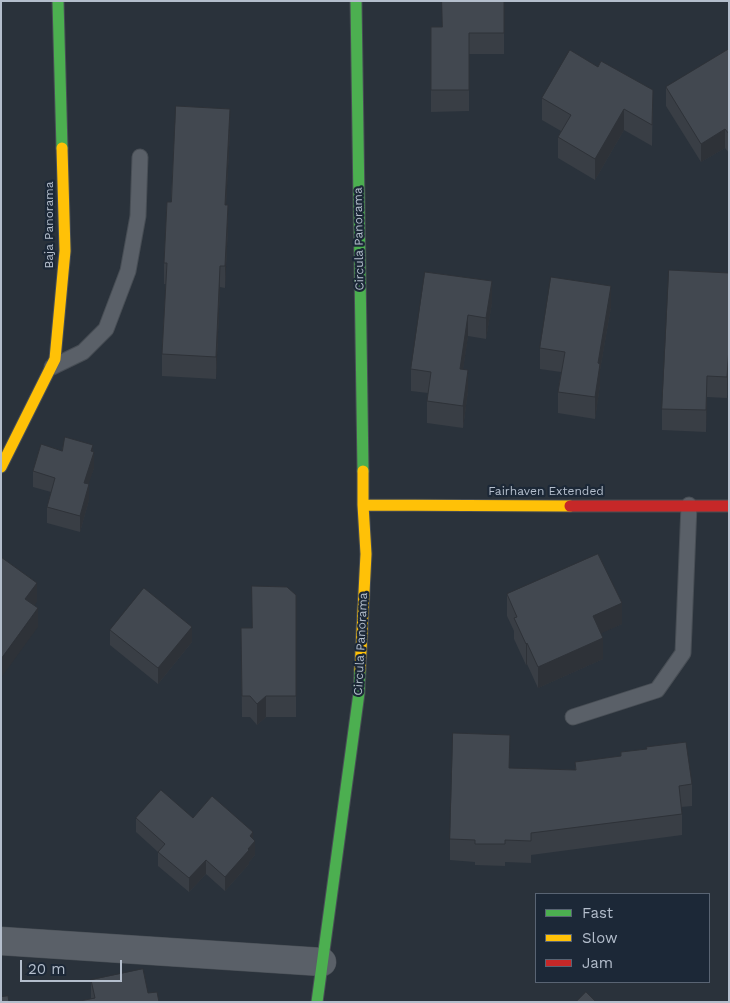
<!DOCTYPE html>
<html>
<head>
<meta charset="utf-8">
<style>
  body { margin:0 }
  #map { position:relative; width:730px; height:1003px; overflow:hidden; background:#2a323b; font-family:"Work Sans",sans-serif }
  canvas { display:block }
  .frame { position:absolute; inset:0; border:2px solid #b4becc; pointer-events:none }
  .legend { position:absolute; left:535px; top:893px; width:175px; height:90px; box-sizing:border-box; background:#1c2837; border:1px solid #596473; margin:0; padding:6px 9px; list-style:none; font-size:15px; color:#b4becc }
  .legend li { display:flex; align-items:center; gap:10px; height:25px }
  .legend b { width:25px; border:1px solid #596473 }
  .scale { position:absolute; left:20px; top:960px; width:102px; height:22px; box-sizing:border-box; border:2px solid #b4becc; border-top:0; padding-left:6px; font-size:15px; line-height:18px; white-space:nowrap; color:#b4becc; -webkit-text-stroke:4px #1c2837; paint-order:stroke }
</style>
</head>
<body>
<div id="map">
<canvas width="730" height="1003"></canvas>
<div class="frame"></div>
<ul class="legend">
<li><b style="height:6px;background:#4caf50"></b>Fast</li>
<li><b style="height:6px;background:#ffc107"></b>Slow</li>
<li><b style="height:6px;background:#c62828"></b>Jam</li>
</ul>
<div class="scale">20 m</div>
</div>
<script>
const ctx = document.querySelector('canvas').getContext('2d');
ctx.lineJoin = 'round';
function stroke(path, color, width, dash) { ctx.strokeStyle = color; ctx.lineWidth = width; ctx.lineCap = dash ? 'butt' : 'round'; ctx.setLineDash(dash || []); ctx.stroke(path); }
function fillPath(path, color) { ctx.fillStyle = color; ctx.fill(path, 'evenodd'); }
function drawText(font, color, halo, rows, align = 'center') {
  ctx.font = font + ' "Work Sans",sans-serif'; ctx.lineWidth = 4.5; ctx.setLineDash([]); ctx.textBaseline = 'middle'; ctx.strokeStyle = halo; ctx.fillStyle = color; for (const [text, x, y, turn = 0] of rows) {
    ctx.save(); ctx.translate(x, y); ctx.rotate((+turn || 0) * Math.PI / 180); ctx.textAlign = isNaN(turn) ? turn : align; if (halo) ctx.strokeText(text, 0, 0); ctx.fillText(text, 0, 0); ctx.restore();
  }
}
const lane = new Path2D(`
  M52,367L83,352L106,329L128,271L138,216L140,157
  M573,717L657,690L683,653L689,505`);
const street = new Path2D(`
  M1,941L322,962`);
const fast = new Path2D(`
  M58,1L62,148
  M356,1L363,471
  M317,1002L359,693L360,670`);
const slow = new Path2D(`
  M1,467L55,359L65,251L62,148
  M363,505L570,506
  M360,670L366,554L363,505V471`);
const jam = new Path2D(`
  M570,506H729`);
stroke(lane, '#484e55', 17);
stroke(street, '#484e55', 29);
stroke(fast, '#484e55', 13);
stroke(slow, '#484e55', 13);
stroke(jam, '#484e55', 13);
stroke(lane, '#5a6068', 15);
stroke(street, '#5a6068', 28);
stroke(fast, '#4caf50', 11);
stroke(slow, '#ffc107', 11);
stroke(jam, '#c62828', 11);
fillPath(new Path2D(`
  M504,1V54H469V111L431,112V27H442Z
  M728,37L729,153L725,148L701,162L666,106V87L728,49Z
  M598,67L653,90L652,146L624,130L595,180L558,158V137L561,131L542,120V98Z
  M230,130L226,205L228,227L225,288L220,287L216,379L162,376V354L166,284H164V263L171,202Z
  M729,273L727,398L707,397L706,432L662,430V409Z
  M492,281V303L486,339L468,336L463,369L468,391L463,428L427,423V401L428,393L411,391V369Z
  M611,307L600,370V385L595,419L558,413V392L561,372L540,369V348Z
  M62,451L93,452L94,468L88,484L89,500L80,532L47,523V507L51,492L33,487V471Z
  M507,594L622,624L601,633L603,659L538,688L527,664L526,665L514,639V631L507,616Z
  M296,595V717H266L257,725L250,717H242L241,628H252Z
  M110,630L192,642L158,684L110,645Z
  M621,752L692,784V806L681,807L682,814V835L531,855V863L505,862V866L475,865V862L450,860V839L510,768L575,770V762L621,756Z
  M136,818H193L253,839L255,855L249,862V864L225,891L206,874L189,892L158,866V852L136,832Z
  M91,980L148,993L91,999Z`), '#393e45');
fillPath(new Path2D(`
  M230,109V130L225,227V205Z
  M624,109V130L595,180V159Z
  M725,129V148L701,162V144Z
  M228,205V227L225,288V266Z
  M220,266V287L216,379V357Z
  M492,281V303L486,339V318Z
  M611,286V307L600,370V385L595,419V397L598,363Z
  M468,315V336L460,390V369Z
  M729,347V369L727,398V377Z
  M468,370V391L463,428V406Z
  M707,376V397L706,432V410Z
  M93,445V455L94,452V468L84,498V483Z
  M89,484V500L80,532V516Z
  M37,583V602L25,618V599Z
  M622,603V624L593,637V616Z
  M38,608V627L1,678V659Z
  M192,627V642L158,684V668Z
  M603,638V659L538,688V667Z
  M527,643V664L526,665V644Z
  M266,696V717L257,725V704Z
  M253,832V843L255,841V855L249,862V864L225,891V877L250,836Z
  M206,860V874L189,892V878Z`), '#2e3238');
const building = new Path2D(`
  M442,1H504V33H469V90H431V27H442Z
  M729,49V134L725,129L701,144L666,87Z
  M570,50L598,67L601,61L653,90L652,125L624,109L595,159L558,137L571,115L542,98Z
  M176,106L230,109L225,205H228L225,266H220L216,357L162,354L167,263H164L167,202H171Z
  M669,270L729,273V347L727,377L707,376L706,410L662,409Z
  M425,272L492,281L486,318L468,315L460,369L468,370L463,406L427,401L431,372L411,369Z
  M551,277L611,286L598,363L600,364L595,397L558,392L565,352L540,348Z
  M65,437L93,445L91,451L94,452L84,483L89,484L80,516L47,507L55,478L33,471L41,444L62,451Z
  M598,554L622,603L593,616L603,638L538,667L527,643L526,644L514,618L517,617L507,594Z
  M1,557L37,583L25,599L38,608L1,659Z
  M252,586L287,587L296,595V696H266L257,704L250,696H242L241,628H252Z
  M144,588L192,627L158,668L110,630Z
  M453,733L510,735L509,768L576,770L575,762L621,756V752L647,749L646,747L686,742L692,784L679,786L682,814L531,833V841L505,840V844H475V840L450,839Z
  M161,790L193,818L212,796L253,832L250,836L255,841L248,849L249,850L225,877L206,860L189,878L158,852L165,844L136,818Z
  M143,969L148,993L157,992L159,1002H75L95,998L91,980Z
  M586,992L596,1002H576Z
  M8,996L9,1002H1V997Z`);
fillPath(building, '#424850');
stroke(building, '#2e3238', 1);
drawText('12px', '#b4becc', '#1c2837', [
  ["Baja Panorama",49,225,-90],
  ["Circula Panorama",359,239,-91],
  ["Fairhaven Extended",546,491],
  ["Circula Panorama",361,644,-87]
]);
</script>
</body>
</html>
